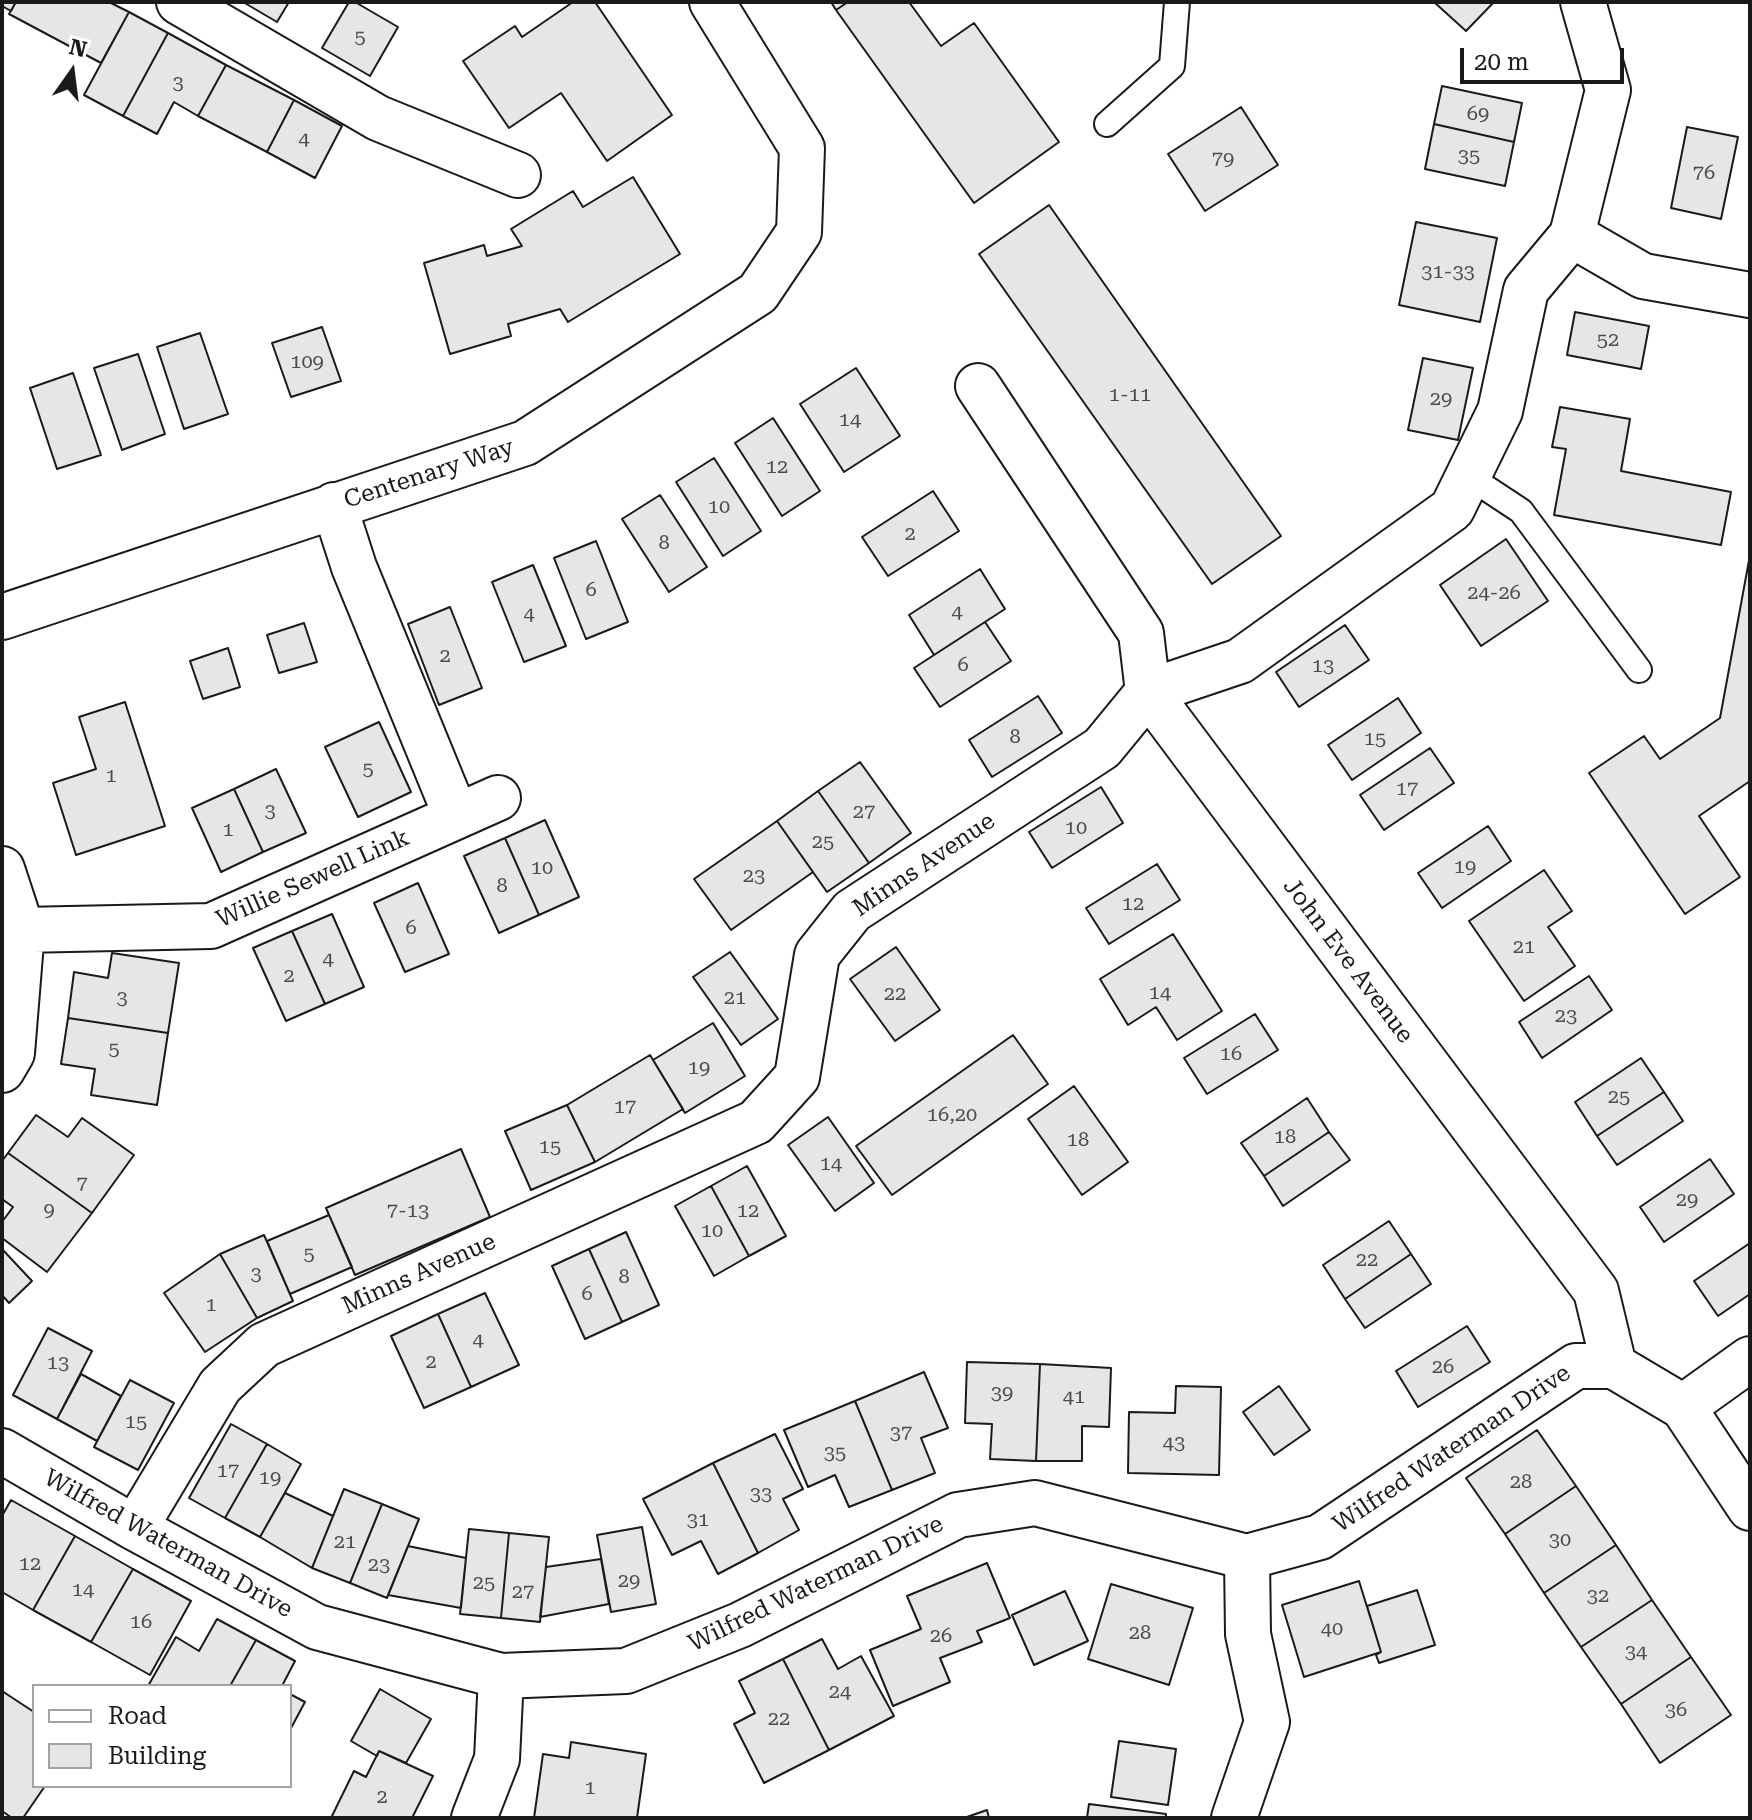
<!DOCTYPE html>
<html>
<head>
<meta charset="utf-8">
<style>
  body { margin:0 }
  #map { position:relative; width:1752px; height:1820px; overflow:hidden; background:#fff; font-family:"Roboto Serif",serif }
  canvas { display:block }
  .frame { position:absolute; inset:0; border:4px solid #1a1a1a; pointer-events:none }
  .legend { position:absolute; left:32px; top:1684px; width:260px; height:104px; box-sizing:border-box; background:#fff; border:2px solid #a3a3a3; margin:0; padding:10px 14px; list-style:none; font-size:24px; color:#1a1a1a }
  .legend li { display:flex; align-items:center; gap:16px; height:40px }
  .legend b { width:40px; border:2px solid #a3a3a3 }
  .north { position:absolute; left:32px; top:32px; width:80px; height:80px; -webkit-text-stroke:6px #fff; paint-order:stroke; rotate:14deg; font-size:22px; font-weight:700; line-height:32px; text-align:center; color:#1a1a1a }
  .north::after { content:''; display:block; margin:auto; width:28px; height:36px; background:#1a1a1a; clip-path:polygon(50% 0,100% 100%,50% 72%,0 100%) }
  .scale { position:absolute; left:1460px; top:48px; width:164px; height:36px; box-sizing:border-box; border:4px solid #1a1a1a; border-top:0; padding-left:10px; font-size:24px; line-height:28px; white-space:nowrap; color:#1a1a1a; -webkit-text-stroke:6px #fff; paint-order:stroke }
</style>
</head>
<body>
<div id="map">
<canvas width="1752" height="1820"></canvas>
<div class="frame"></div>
<ul class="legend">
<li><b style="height:10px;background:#fff"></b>Road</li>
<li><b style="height:22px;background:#e6e6e6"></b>Building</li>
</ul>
<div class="north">N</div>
<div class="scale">20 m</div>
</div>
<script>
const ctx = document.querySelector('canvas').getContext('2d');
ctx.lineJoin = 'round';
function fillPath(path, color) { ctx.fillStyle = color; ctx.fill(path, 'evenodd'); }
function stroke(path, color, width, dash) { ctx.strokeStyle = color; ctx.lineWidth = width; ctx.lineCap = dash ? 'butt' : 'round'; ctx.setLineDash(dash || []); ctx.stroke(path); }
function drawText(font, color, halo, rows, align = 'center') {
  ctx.font = font + ' "Roboto Serif",serif'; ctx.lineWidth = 6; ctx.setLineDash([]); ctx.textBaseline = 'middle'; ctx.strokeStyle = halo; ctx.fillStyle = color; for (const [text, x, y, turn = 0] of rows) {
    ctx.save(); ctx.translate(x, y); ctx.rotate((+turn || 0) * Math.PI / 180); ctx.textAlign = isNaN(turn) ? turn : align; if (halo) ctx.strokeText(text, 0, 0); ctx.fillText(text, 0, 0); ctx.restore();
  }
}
const building = new Path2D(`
  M2,2H16L11,11L2,6Z
  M16,2H109L129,12L101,63L9,14Z
  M243,2H289L277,22Z
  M349,2H355L398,27L370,76L322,48Z
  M573,2H595L672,115L607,161L561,93L509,128L463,61L515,26L522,37Z
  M831,2H848L836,10Z
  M848,2H909L941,46L974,23L1059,142L974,203L836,10Z
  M1434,2H1494L1466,31Z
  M129,12L168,33L123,116L84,95Z
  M168,33L226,65L198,116L174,102L157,134L123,116Z
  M226,65L294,100L267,152L198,116Z
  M1442,86L1522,103L1514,142L1434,124Z
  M294,100L342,126L315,178L267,152Z
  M1241,107L1278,165L1205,211L1168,154Z
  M1434,124L1514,142L1505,186L1425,169Z
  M1687,127L1738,137L1721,219L1671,208Z
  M633,177L680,254L568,322L560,309L508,324L511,336L450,354L424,263L484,245L487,256L522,246L511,229L573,191L583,207Z
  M1049,205L1281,536L1212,584L979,254Z
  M1416,222L1497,238L1480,322L1399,305Z
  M1575,312L1649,326L1641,369L1567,355Z
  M322,327L341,381L291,397L272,343Z
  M200,333L228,414L184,429L157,347Z
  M138,354L165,434L122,450L94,368Z
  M1423,358L1473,368L1458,440L1408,430Z
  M856,368L900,436L844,472L800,404Z
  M73,373L101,455L57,469L30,388Z
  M1560,407L1630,419L1621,471L1731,492L1721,545L1554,515L1566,449L1552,447Z
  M773,418L820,491L782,516L735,443Z
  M714,458L761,531L723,556L676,482Z
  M933,491L959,531L888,576L862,537Z
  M660,495L707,567L669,592L622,519Z
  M1506,539L1548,601L1481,646L1440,585Z
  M596,541L628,622L586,639L554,558Z
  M1750,555V781L1699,816L1740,877L1685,914L1589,773L1644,736L1660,759L1720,718Z
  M533,565L566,646L524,662L492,582Z
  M980,569L1005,609L934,655L909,615Z
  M450,607L482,688L439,705L408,624Z
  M985,622L1011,661L940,707L914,668Z
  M304,623L317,662L279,673L267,635Z
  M1345,625L1369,660L1299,707L1276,672Z
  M228,648L240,687L203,699L190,661Z
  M1038,696L1062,733L992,777L969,740Z
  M1398,698L1421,733L1352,780L1328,745Z
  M125,702L165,826L76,855L53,783L96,769L79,717Z
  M379,722L411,792L358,817L325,747Z
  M1430,748L1454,783L1384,830L1360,795Z
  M860,762L911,833L869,863L818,791Z
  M276,769L306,833L263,852L234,789Z
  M1101,787L1123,823L1052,868L1029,832Z
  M234,789L263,852L221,872L192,808Z
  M818,791L869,863L827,892L777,821Z
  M545,820L579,897L539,915L505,838Z
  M777,821L813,872L731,930L694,879Z
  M1488,826L1511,861L1442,908L1418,873Z
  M505,838L539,915L499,933L464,856Z
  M1157,864L1180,900L1109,944L1086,908Z
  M1544,870L1572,911L1548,927L1575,966L1524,1001L1469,921Z
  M418,883L449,954L405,972L374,903Z
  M332,914L364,987L325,1004L292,931Z
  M292,931L325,1004L286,1021L253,948Z
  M1173,934L1222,1011L1177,1040L1156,1007L1128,1025L1100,979Z
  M896,947L940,1010L895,1041L850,979Z
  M730,952L778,1019L741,1045L693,977Z
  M112,953L179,963L168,1033L68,1018L74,972L108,978Z
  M1589,976L1612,1010L1542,1058L1519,1022Z
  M1255,1014L1278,1050L1207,1094L1184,1058Z
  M68,1018L168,1033L157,1105L91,1095L95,1069L61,1064Z
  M713,1023L745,1076L685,1113L653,1060Z
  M1013,1035L1048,1084L892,1195L856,1146Z
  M650,1055L683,1109L595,1162L567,1105Z
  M1641,1058L1664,1092L1597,1136L1575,1102Z
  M1074,1086L1128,1162L1082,1195L1028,1119Z
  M1664,1092L1683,1121L1617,1165L1597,1136Z
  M1307,1098L1329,1132L1264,1176L1241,1143Z
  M567,1105L595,1162L531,1190L505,1131Z
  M36,1115L68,1137L82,1118L134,1155L92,1213L8,1153Z
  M828,1117L874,1183L835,1211L788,1145Z
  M1329,1132L1350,1160L1283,1206L1264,1176Z
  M461,1149L490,1217L355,1275L326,1208Z
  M8,1153L92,1213L47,1272L2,1238V1222L13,1207L2,1199V1161Z
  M1710,1159L1734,1194L1664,1242L1640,1207Z
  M747,1166L786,1236L749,1256L711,1186Z
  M711,1186L749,1256L714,1276L675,1206Z
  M329,1215L352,1267L290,1294L267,1241Z
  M1389,1221L1411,1254L1345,1299L1323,1265Z
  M626,1232L659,1305L622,1322L589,1249Z
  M264,1235L293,1301L257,1318L220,1254Z
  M1750,1243V1294L1718,1316L1694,1281Z
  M2,1249L32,1281L9,1303L2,1295Z
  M589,1249L622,1322L585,1339L552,1266Z
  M220,1254L257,1318L205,1352L164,1293Z
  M1411,1254L1431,1284L1365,1328L1345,1299Z
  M485,1293L519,1365L471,1387L438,1314Z
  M438,1314L471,1387L424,1408L391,1336Z
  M1467,1326L1490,1362L1418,1407L1396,1371Z
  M48,1328L92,1351L57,1419L13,1395Z
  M967,1362L1040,1364L1036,1461L990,1459L992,1424L965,1423Z
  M1040,1364L1111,1368L1109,1427L1082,1426V1461H1036Z
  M924,1372L948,1428L921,1438L935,1473L892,1490L855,1401Z
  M81,1374L121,1396L97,1441L57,1419Z
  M130,1380L174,1403L138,1470L94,1447Z
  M1176,1386L1221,1387L1219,1475L1128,1473L1129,1412L1175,1413Z
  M1279,1386L1310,1430L1274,1455L1243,1412Z
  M855,1401L892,1490L849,1507L835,1475L808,1487L784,1430Z
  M231,1424L267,1444L225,1518L189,1498Z
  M1537,1430L1576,1486L1505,1534L1466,1478Z
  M775,1434L803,1489L783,1499L799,1530L758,1553L713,1463Z
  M267,1444L301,1464L260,1537L225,1518Z
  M713,1463L758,1553L718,1574L701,1541L672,1555L643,1499Z
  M1576,1486L1616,1545L1544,1593L1505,1534Z
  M344,1489L382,1504L350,1583L312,1568Z
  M285,1493L333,1516L312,1568L260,1537Z
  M11,1500L75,1536L33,1610L2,1592V1516Z
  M382,1504L419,1519L387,1598L350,1583Z
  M642,1527L656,1604L611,1612L597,1535Z
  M469,1529L509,1533L501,1618L460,1614Z
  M509,1533L549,1537L540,1622L501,1618Z
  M75,1536L133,1569L91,1642L33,1610Z
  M1616,1545L1652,1600L1581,1647L1544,1593Z
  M408,1546L466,1558L461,1608L388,1595Z
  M601,1559L609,1604L540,1617L546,1567Z
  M987,1563L1010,1618L977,1631L982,1642L940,1658L950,1682L893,1706L870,1650L921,1629L907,1596Z
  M133,1569L191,1601L150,1675L91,1642Z
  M1359,1581L1381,1652L1304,1677L1282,1605Z
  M1111,1584L1193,1608L1169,1685L1088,1659Z
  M1417,1590L1435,1645L1379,1663L1376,1655L1381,1652L1367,1606Z
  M1065,1591L1088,1641L1034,1665L1012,1615Z
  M1652,1600L1691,1657L1621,1704L1581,1647Z
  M217,1619L256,1640L230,1686H148L176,1637L199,1651Z
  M822,1639L838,1669L861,1656L894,1716L829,1750L783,1659Z
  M256,1640L295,1661L282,1686H230Z
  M1691,1657L1731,1715L1660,1763L1621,1704Z
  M783,1659L829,1750L764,1783L734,1724L755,1713L739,1681Z
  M380,1689L431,1719L406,1763L379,1751L377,1756L351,1741Z
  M2,1691L34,1712V1786H45L23,1818H12L2,1811Z
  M290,1694L305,1702L290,1730Z
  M1119,1741L1176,1749L1168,1805L1111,1797Z
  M571,1742L646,1754L637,1818H534L543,1754L569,1758Z
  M379,1751L433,1776L412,1818H331L354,1771L366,1777Z
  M1089,1804L1166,1814V1818H1087Z
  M987,1810L989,1818H964Z`);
fillPath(building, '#e6e6e6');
stroke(building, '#1a1a1a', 2);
const lane = new Path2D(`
  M1107,124L1172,66L1177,2
  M1468,476L1521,511L1639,670`);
const street = new Path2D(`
  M179,2L378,118L518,175
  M1572,235L1643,276L1750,295
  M978,386L1141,633L1148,692L1596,1291L1614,1366L1683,1407L1750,1508
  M334,505L354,567L456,816
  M2,617L525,443L758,293L799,232L802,148L712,2
  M2,869L22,930L12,1053L2,1070
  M22,930L211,926L498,798
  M1683,1407L1750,1359
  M2,1451L135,1528L317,1627L501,1676L626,1671L740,1625L958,1515L1035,1503L1247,1557L1320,1537L1576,1366H1614
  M135,1528L220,1386L264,1345L756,1122L797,1077L817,955L852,911L1102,748L1148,692L1240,661L1452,509L1500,411L1526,290L1572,235L1608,90L1583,2
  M474,1818L497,1759L501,1676
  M1234,1818L1267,1722L1248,1634L1247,1557`);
stroke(lane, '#1a1a1a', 28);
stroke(street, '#1a1a1a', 48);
stroke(lane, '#fff', 24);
stroke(street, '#fff', 44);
drawText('20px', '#4d4d4d', null, [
  ["5",360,37],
  ["3",178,83],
  ["69",1478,114],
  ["4",304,139],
  ["35",1469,156],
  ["79",1223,159],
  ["76",1704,173],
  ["31-33",1448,272],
  ["52",1608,340],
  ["109",307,362],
  ["1-11",1130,395],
  ["29",1441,399],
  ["14",850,420],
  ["12",777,467],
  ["10",719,507],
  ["2",910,534],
  ["8",664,543],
  ["6",591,590],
  ["24-26",1494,593],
  ["4",957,612],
  ["4",529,614],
  ["2",445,656],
  ["6",963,665],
  ["13",1323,666],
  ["8",1015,737],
  ["15",1375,739],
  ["5",368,769],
  ["1",111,776],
  ["17",1407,789],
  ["3",270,811],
  ["27",864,812],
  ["10",1076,828],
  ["1",228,830],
  ["25",823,842],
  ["19",1465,867],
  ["10",542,868],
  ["23",754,876],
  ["8",502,886],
  ["12",1133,904],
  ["6",411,928],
  ["21",1524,947],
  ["4",328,959],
  ["2",289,976],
  ["14",1160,993],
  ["22",895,994],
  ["3",122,998],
  ["21",735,998],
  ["23",1566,1016],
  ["5",114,1049],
  ["16",1231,1054],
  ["19",699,1068],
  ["25",1619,1097],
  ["17",625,1107],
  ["16,20",952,1115],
  ["18",1285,1137],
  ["18",1078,1140],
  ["15",550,1147],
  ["14",831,1164],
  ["7",82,1184],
  ["29",1687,1200],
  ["9",49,1210],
  ["7-13",408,1211],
  ["12",748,1211],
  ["10",712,1231],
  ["5",309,1254],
  ["22",1367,1260],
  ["3",256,1274],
  ["8",624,1277],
  ["6",587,1294],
  ["1",211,1305],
  ["4",478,1340],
  ["2",431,1362],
  ["13",58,1363],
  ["26",1443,1367],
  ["39",1002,1393],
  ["41",1074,1397],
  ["15",136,1422],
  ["37",901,1433],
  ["43",1174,1443],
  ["35",835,1453],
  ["17",228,1471],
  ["19",270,1478],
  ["28",1521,1482],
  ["33",761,1494],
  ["31",698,1520],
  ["30",1560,1540],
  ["21",345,1542],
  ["12",30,1564],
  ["23",379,1565],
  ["29",629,1581],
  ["25",484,1583],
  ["14",83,1590],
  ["27",523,1592],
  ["32",1598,1596],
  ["16",141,1622],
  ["40",1332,1629],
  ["28",1140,1633],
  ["26",941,1636],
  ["34",1636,1652],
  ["24",840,1692],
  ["36",1676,1710],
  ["22",779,1719],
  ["1",590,1788],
  ["2",382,1797]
]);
drawText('24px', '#1a1a1a', '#fff', [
  ["Centenary Way",429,474,-18],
  ["Minns Avenue",924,865,-34],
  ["Willie Sewell Link",313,879,-24],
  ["John Eve Avenue",1348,961,53],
  ["Minns Avenue",419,1274,-24],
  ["Wilfred Waterman Drive",1452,1449,-34],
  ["Wilfred Waterman Drive",168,1544,29],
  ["Wilfred Waterman Drive",816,1584,-26]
]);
</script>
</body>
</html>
